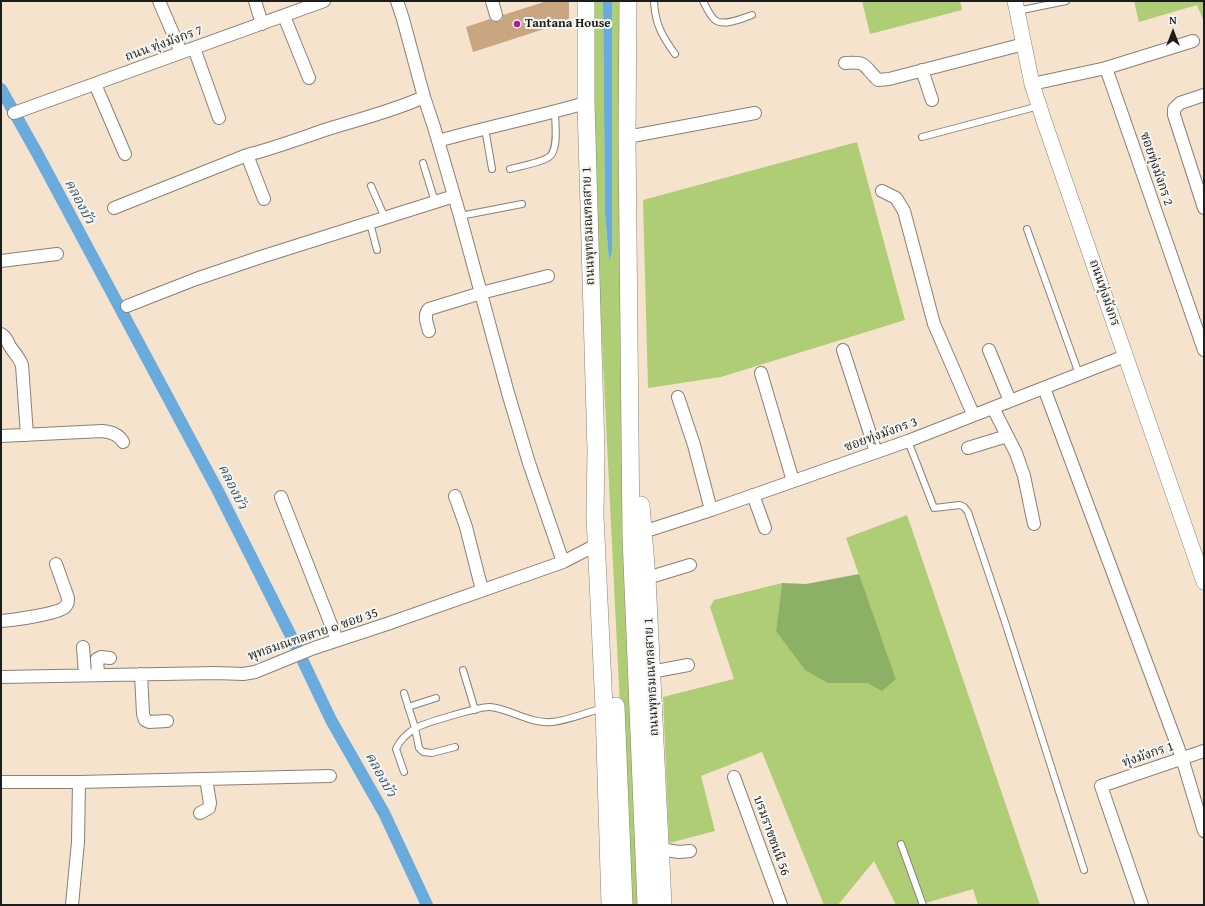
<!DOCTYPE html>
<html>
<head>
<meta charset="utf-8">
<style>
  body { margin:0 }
  #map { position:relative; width:1205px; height:906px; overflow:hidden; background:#f5e3ce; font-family:"Gentium Book Plus",serif }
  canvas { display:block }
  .frame { position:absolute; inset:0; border:2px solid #1c1c1c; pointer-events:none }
  .north { position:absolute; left:1153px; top:12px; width:40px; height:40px; -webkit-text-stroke:3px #f6f6f2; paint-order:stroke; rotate:0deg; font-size:11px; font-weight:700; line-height:16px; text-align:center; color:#1c1c1c }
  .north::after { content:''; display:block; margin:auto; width:14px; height:18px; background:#1c1c1c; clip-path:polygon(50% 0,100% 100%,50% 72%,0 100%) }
</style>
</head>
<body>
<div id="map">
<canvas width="1205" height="906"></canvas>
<div class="frame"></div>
<div class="north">N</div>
</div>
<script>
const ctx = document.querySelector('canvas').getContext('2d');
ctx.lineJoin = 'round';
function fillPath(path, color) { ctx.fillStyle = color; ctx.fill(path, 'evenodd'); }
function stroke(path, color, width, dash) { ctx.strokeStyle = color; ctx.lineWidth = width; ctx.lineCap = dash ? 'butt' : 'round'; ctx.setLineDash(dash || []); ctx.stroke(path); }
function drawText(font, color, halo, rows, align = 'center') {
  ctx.font = font + ' "Gentium Book Plus","Noto Serif Thai",serif'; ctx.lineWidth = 4; ctx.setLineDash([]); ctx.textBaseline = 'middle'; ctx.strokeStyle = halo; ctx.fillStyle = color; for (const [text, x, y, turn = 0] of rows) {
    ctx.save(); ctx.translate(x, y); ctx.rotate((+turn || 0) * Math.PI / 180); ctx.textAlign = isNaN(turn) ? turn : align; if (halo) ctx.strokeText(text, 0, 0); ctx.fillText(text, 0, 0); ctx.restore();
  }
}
fillPath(new Path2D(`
  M594,1H603L605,213L609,260L612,252V1H620L652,905H618L620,706L594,180Z
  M862,1H960L962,10L870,34Z
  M1134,1H1204V22L1197,5L1139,22Z
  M857,142L905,320L721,377L648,388L643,200Z
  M907,515L1040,905H978L973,889L919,905H896L874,861L838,905H824L762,752L701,776L715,831L669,843L663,697L734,679L710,607L714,600L782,583L776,631L828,683H867L896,679L846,538Z`), '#afcd74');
fillPath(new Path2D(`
  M859,574L896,679L882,691L867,683H828L805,670L776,631L782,583L806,584Z`), '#8bb066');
fillPath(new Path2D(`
  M603,1H612V252L609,261L605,213Z`), '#6aabde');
stroke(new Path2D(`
  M1,89L37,153L218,491L291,636L331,720L384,813L427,905`), '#6aabde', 12);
fillPath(new Path2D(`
  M547,1H569V21L473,52L466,27L490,19L494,22H498L502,20L503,15Z`), '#c9a680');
const service = new Path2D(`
  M654,1C655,24 662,36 675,54
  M703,1C706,7 710,16 715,20C724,27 743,18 752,15
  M1017,11L1066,1
  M485,128L492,169
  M922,137L1039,106
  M423,163L435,202
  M510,169C521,166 540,163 549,157C559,150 555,123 555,112
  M371,186L385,218
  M460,216L522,204
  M370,223L377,250
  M1027,229L1079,374
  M908,441L934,508L960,505L964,507L968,512L1005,622L1084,870
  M463,670L475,710
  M404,693L415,728L419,748L423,752L432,753L455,747
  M408,707L436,698
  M404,772L396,749C400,740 405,735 414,729C421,724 481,706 490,707C511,709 530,724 552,722C566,721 588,712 603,708
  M901,844L923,905`);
const minor = new Path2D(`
  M159,1L181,52
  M255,1L262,24
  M397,1L403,19L424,97L434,127L460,216L508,393L529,463L563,562
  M492,1L496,15
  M284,16L309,78
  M194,48L219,118
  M845,63C868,61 863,66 878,80L889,79L1024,44
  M1106,68L1193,41
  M922,70L932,100
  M95,84L125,154
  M1032,84L1106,68L1204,350
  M1204,95L1180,103L1174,109V115L1204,208
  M14,113L324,1
  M627,137L755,113
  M438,141C487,127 537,117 586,103
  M247,155L264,199
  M882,191L896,198L904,211L934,324L973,414
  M114,208L247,155C275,148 301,138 328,129C360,119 393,111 424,97
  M1,261L57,254
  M127,306L196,279L261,257L454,196
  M429,331C427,323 423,315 429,309L481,293L548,276
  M1,334C7,337 7,342 11,348C15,354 19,357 22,365L27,435
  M843,350L876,452
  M989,350L1010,401
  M761,373L793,481
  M1044,388L1182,758L1204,831
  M678,397L694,445L711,510
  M993,408L1016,453L1024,476L1034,524
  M1,436L102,431C111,432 119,434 123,442
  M968,448L1007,436
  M753,495L765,528
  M455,496L466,527L482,590
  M281,497L337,640
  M643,532L711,510L908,441L1125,356
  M647,578L690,565
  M1,621C13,620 58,614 65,607C68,604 68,602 68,598L56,564
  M83,647L85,675
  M651,672L688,665
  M98,674L97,659L101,657L110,658
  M141,674L143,714L145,720L149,722L167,721
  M1,677L216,673L243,674L255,672L314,648L387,624L563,562L596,545
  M734,777L781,905
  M1,782H79L330,776
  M200,813L209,808L210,803L206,779
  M660,849L679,852L690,851
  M72,905L78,842L79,782
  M1142,905L1101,786L1204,751`);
const tertiary = new Path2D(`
  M1015,1L1032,84L1045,124L1204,582`);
const secondary = new Path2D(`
  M586,1V103L596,451L595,516L604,708L610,905
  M628,1L627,137L631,537L646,905
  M641,505L647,578L663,905
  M616,706L624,905`);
stroke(service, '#888075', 8);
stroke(minor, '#888075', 14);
stroke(tertiary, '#888075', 16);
stroke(secondary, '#888075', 18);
stroke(service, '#fff', 6);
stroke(minor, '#fff', 12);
stroke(tertiary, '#fff', 15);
stroke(secondary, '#fff', 17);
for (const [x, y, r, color] of [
  [517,24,4,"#b5179e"]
]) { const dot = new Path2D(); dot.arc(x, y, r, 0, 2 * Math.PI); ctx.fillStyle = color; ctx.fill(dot); stroke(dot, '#f6f6f2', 1.5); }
drawText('bold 13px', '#1c1c1c', '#f6f6f2', [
  ["Tantana House",525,24]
], 'left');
drawText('13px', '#1c1c1c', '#f6f6f2', [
  ["ถนน ทุ่งมังกร 7",164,44,-20],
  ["ซอยทุ่งมังกร 2",1156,169,71],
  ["ถนนพุทธมณฑลสาย 1",589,226,-92],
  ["ถนนทุ่งมังกร",1104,293,71],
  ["ซอยทุ่งมังกร 3",881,435,-20],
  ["พุทธมณฑลสาย ๑ ซอย 35",313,635,-19],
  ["ถนนพุทธมณฑลสาย 1",652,677,-93],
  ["ทุ่งมังกร 1",1148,755,-19],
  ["บรมราชชนนี 56",771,836,70]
]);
drawText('italic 14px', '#3b556a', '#f6f6f2', [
  ["คลองบัว",79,202,62],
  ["คลองบัว",232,487,63],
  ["คลองบัว",380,775,61]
]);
</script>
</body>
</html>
